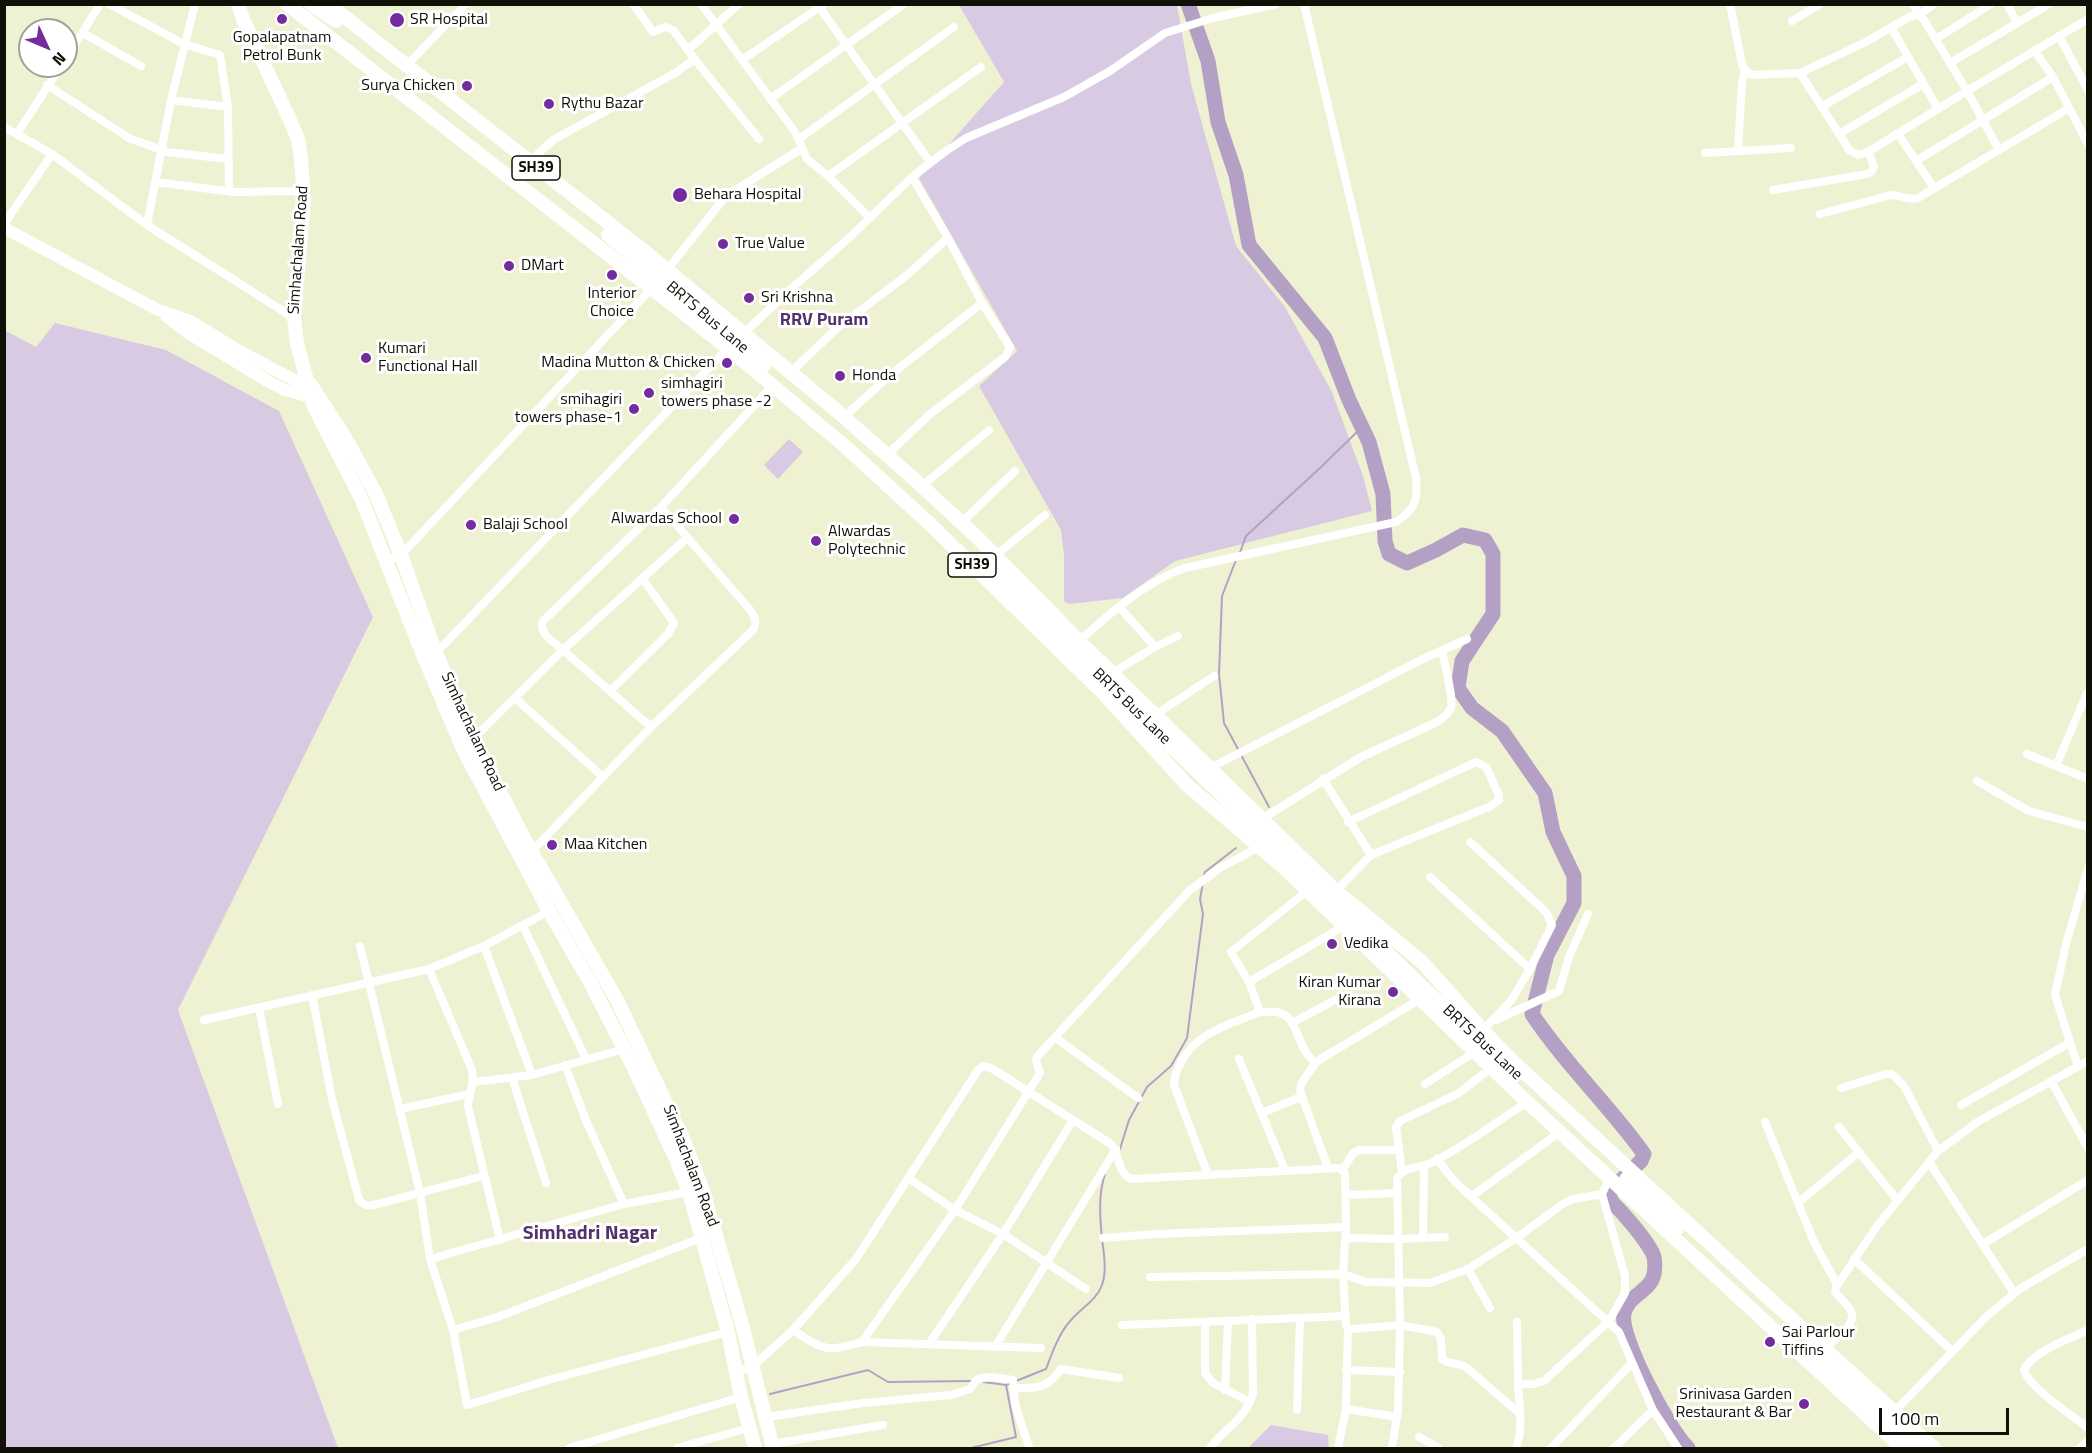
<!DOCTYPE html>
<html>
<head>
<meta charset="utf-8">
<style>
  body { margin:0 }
  #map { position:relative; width:2092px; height:1453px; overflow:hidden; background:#eef2d2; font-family:"Titillium Web",sans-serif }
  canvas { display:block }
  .frame { position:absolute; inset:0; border:6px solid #101106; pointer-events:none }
  .north { position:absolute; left:18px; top:18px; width:60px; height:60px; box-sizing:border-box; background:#fff; border:2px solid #9fa09b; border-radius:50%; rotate:134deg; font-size:16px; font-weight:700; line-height:24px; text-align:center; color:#101106 }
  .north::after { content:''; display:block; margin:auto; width:21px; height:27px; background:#742b9e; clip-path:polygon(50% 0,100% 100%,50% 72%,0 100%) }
  .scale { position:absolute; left:1879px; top:1408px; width:130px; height:27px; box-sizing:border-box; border:3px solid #101106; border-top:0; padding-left:8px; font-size:18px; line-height:21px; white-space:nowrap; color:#101106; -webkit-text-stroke:4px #fff; paint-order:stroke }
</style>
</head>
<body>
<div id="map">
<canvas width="2092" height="1453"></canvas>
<div class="frame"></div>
<div class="north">N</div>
<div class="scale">100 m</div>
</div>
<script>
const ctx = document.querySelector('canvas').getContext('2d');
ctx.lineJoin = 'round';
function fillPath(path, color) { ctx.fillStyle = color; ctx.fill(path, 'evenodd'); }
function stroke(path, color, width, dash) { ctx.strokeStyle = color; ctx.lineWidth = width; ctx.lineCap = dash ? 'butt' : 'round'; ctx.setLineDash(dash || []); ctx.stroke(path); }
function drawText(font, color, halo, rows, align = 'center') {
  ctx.font = font + ' "Titillium Web",sans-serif'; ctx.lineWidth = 6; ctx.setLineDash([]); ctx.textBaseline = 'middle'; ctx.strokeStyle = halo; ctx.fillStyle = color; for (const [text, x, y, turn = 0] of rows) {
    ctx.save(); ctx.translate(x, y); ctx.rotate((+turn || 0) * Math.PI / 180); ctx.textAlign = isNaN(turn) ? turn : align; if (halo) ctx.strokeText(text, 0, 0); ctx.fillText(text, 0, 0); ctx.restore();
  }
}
fillPath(new Path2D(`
  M959,5H1177L1191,84L1236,246L1285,307L1332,392L1363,476L1372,511L1175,561L1123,598L1069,604L1064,601V555L1061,530L979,386L1017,351L919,178L1004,82Z
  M55,323L166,350L279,411L373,617L178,1010L338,1448H5L4,330L36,347Z
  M789,439L803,452L778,479L764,465Z
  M1271,1425L1328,1435L1329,1448H1248Z`), '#d8cae3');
stroke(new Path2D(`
  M1239,555L1246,536L1320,468L1362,427
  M1236,560L1222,596L1219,674L1224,723L1269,807
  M1204,875L1205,872L1236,848
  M1120,1149L1129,1120L1147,1087L1171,1066L1187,1038L1203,914L1200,899L1203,883
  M1016,1381L1046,1369C1052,1353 1059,1333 1071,1320C1080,1309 1097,1300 1102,1285C1107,1271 1104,1254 1102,1239C1100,1218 1098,1195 1105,1174
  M983,1382L1006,1385
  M770,1394L868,1370L888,1382L971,1381
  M971,1448L1016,1437L1006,1385L1011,1383`), '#b5a0c5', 2);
stroke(new Path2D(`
  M1188,4L1208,61L1218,122L1236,175L1249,245L1325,338L1349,400L1369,442L1383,494L1385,541L1389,554L1407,563L1436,550L1463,535L1485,540L1493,554V614L1462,661L1458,688L1472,708L1502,731L1545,793L1553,832L1574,876V903L1547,955L1532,1014C1565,1064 1609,1105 1644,1154L1641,1161L1608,1193L1612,1202C1624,1214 1644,1237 1652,1252C1656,1259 1656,1276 1650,1283C1642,1294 1627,1298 1624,1314C1619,1337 1670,1431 1688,1448`), '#b5a0c5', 15);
stroke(new Path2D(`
  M109,4L184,44L220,55L228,107L229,191
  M633,4L653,32L665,27L673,30L700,66L759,139
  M701,4L795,132L807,159L828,176L870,218
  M817,4L930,162
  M1730,4L1742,64L1745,70L1752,75L1800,73L1864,43L1911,16L1919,15L1924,20L1967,91L2088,19
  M1913,4L1919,15L1934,4
  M2007,4L2017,23
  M1792,21L1820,4
  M1891,27L1938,109
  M83,33L141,66
  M2059,36L2088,90
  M1936,39L1991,4
  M688,50L739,4
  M2034,50L2053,77L2088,144
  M66,59L100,4
  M742,60L823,5
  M1950,63L2049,4
  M407,65L466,4
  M1800,73L1850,151L1858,155L1868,152L1967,91L1999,150
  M47,85L129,138L167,152L228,159
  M770,99L904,4
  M171,100L228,107
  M1821,107L1908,57
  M4,127L52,154L147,225L294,318
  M17,134L61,66
  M1839,134L1923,84
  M1898,134L1934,188
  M799,139L954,27
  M1738,151L1742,82L1745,70
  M1705,153L1791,148
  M1916,161L2053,77
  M529,162L553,140L675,73L695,59
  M828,176L981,67
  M156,182L233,192L304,191
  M1773,190L1867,174L1872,171L1874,166L1868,152
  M1820,214L1891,195C1901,195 1908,201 1918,198L2068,109
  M4,224L52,154
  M147,225L171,100L195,4
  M667,270L726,196L801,149
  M742,335L793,287L848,239L912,177L946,151L966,138L1064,97L1110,71L1165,33L1213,18L1276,4
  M791,372L836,329L907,275L948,238
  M844,417L889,376L982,303
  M887,455L930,414L1005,357L1010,347L982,303L948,238L912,177
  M922,486L989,430
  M661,507L751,611C756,618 757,623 753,630L651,727L563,650L687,538
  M961,523L1015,471
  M995,556L1045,515
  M386,561L401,555L651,289
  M1120,608L1155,647
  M1079,641C1109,614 1147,581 1185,568L1396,522C1415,509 1418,502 1416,478L1304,4
  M436,653L730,346
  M1112,673L1155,647L1178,636
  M610,691L668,634L674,623L642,578
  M515,698L603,777
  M1155,715L1214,676
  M473,739L563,650C554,642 538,634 543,621L661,507L773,385
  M2027,754L2088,779
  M2056,766L2087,693
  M1210,768L1421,660L1467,639
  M1323,779L1371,855
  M1977,781L2029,811L2088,827
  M1262,819L1361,757L1437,722C1442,718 1449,714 1451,708C1454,699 1444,662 1442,650
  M1470,842L1546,912L1552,925L1530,969L1511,1001L1483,1030
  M532,851L651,727
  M1430,877L1530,969
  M1307,891L1231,952L1249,982L1260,1012C1266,1012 1274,1011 1280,1013C1299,1017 1297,1052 1316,1062L1420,999
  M1336,891L1371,855L1491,806L1499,800V795L1486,767L1476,762L1348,822
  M523,926L586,1059
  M360,946L420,1193L430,1259L453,1330L467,1405L552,1379L728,1332
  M484,946L532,1075L624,1049
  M429,969L472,1070C475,1085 469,1092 468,1106L500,1240
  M1249,982L1344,926
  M312,995L332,1099L359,1200C365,1207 370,1206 378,1204L483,1176
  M259,1008L278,1104
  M204,1020L429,969L484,946L549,911
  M1496,1020L1559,991L1569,957L1588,914
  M1292,1023L1335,1000
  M1056,1038L1138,1098
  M1239,1059L1285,1170
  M1316,1062L1301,1084L1300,1091L1328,1168
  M565,1065L587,1123L624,1204
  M2078,1067L2055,995L2066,944L2088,868
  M512,1078L546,1183
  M2051,1081L2088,1148
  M474,1082L532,1075
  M1425,1084L1475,1052
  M1841,1088L1886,1074H1892L1904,1086L1938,1151
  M1961,1105L2069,1043
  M400,1109L469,1094
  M1264,1112L1301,1097
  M1765,1122L1814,1242L1837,1284
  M1839,1127L1898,1201
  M1437,1159L1455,1182L1619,1332L1653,1410L1678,1448
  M1929,1162L2014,1293
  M1343,1170L1353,1153L1359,1150H1397
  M1402,1172L1396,1127L1400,1121L1459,1093L1491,1068
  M1208,1175L1174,1085C1174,1076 1177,1070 1181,1062C1197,1032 1229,1025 1260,1012
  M908,1178L955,1210L1003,1234L1086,1289
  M1346,1195L1398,1193
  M1472,1196L1560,1132
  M1798,1203L1859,1152
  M1103,1238L1155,1234L1346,1227
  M1345,1238L1399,1239L1445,1237
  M1423,1238L1424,1166
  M1983,1244L2088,1180
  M430,1259L624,1204L689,1192
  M1854,1259L1952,1351
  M1468,1269L1490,1308
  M1150,1277L1343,1274L1366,1282L1430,1283L1468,1269L1518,1237L1561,1205L1573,1199L1602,1194
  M1300,1318L1345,1316
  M1205,1322V1373L1213,1383L1248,1401L1251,1400L1253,1393L1252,1319
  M1517,1322L1518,1384
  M1122,1325L1300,1318L1297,1410
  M453,1330L498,1317L701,1238
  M793,1330C825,1351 825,1352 862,1342L1041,1348
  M2088,1330C2070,1338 2031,1353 2024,1370C2030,1388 2071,1415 2088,1428
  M862,1342L955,1210L1040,1073L1036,1061L1037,1057L1189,891L1220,868L1259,847
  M929,1344L1003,1234L1073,1120
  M995,1347L1116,1149
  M1824,1349C1833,1341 1858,1325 1851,1311C1848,1305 1840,1298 1835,1292L1836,1287L1877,1226L1938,1151L1979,1121L2088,1061
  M1346,1370L1400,1372
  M736,1372L753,1366L793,1330L856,1259L978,1070L983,1066L991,1068L1111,1144C1120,1155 1117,1172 1131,1179L1340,1168L1345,1174L1346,1227L1343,1274L1346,1325L1348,1329H1354L1400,1325L1397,1179C1402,1167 1418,1168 1429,1164C1459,1150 1492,1125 1520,1107L1526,1101
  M1013,1388C1038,1388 1046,1390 1061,1369L1119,1378
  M1225,1390L1228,1321
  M1346,1409L1397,1417
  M1893,1413L1987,1316L2020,1289L2088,1249
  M766,1417L863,1403L951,1395L970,1389L977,1379L991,1377L1013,1380L1015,1404L1029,1447
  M1419,1437L1439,1448
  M772,1444L883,1425
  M569,1448L741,1397
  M677,1448L749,1428
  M1210,1448C1224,1429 1240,1423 1251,1400
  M1338,1448L1346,1409L1348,1329
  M1392,1448L1398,1410L1400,1325L1437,1332L1441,1339L1442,1359C1449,1365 1459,1362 1467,1368L1520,1414
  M1516,1448C1524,1429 1519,1404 1518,1384H1533L1544,1381L1609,1321L1625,1293V1276L1602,1194L1609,1179
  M1551,1448L1632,1363
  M1614,1448L1653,1410
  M2080,1448L2088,1441`), '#fff', 8);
stroke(new Path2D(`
  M4,228L158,310L190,321L236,349L309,388
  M166,316L188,333L271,383L285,390L311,397`), '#fff', 12);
stroke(new Path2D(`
  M238,4L243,19L290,120L298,139L301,159L304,200L294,318L297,343L314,407L361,498L421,650L464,751L549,911L591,984L635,1070L675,1157L689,1192L728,1332L741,1397L755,1448
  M287,4L728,348L847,448L932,526L1104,694L1187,785L1283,867L1526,1101L1902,1448
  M311,4L336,21
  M328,4L643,250L837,411L914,479L978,538L1079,641L1336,891L1422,962L1491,1039L1522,1070L1772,1301L1934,1448
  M608,235L764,365
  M311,385L343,434L375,492L401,555L436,653L477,747L525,840L617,1000L685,1143L702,1188L742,1324L773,1448
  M987,567L1235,808L1492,1053
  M1626,1179L1678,1228
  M1811,1350L1918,1448`), '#fff', 14);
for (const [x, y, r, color] of [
  [282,19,6,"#742b9e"],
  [397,20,8,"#742b9e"],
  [467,86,6,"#742b9e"],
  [549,104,6,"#742b9e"],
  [680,195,8,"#742b9e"],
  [723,244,6,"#742b9e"],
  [509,266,6,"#742b9e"],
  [612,275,6,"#742b9e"],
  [749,298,6,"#742b9e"],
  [366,358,6,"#742b9e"],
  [727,363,6,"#742b9e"],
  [840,376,6,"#742b9e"],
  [649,393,6,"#742b9e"],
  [634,409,6,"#742b9e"],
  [734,519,6,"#742b9e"],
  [471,525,6,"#742b9e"],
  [816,541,6,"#742b9e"],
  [552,845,6,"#742b9e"],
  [1332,944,6,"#742b9e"],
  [1393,992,6,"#742b9e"],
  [1770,1342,6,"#742b9e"],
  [1804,1404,6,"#742b9e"]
]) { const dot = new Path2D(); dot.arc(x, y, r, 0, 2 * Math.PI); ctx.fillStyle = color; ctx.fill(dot); stroke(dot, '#fff', 2); }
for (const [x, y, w] of [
  [536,168,48],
  [972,565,48]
]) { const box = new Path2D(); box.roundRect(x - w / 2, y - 12, w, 24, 4.5); ctx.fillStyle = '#fff'; ctx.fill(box); stroke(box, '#101106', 1.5); }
drawText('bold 15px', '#101106', null, [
  ["SH39",536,168],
  ["SH39",972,565]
]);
drawText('16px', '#101106', '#fff', [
  ["SR Hospital",410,20],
  ["Gopalapatnam",282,38,"center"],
  ["Petrol Bunk",282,56,"center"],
  ["Surya Chicken",455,86,"right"],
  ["Rythu Bazar",561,104],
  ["Behara Hospital",694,195],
  ["True Value",735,244],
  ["DMart",521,266],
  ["Interior",612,294,"center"],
  ["Choice",612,312,"center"],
  ["Sri Krishna",761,298],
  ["Kumari",378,349],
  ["Functional Hall",378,367],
  ["Madina Mutton & Chicken",715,363,"right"],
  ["Honda",852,376],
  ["simhagiri",661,384],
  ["towers phase -2",661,402],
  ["smihagiri",622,400,"right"],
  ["towers phase-1",622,418,"right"],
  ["Alwardas School",722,519,"right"],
  ["Balaji School",483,525],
  ["Alwardas",828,532],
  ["Polytechnic",828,550],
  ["Maa Kitchen",564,845],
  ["Vedika",1344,944],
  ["Kiran Kumar",1381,983,"right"],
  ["Kirana",1381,1001,"right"],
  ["Sai Parlour",1782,1333],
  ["Tiffins",1782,1351],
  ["Srinivasa Garden",1792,1395,"right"],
  ["Restaurant & Bar",1792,1413,"right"]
], 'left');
drawText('16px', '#101106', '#fff', [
  ["Simhachalam Road",299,250,-86],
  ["BRTS Bus Lane",707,318,40],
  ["BRTS Bus Lane",1131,707,44],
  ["Simhachalam Road",472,732,65],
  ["BRTS Bus Lane",1482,1043,43],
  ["Simhachalam Road",690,1166,69]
]);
drawText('bold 18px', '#53316a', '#fff', [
  ["RRV Puram",824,321]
]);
drawText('bold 20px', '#53316a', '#fff', [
  ["Simhadri Nagar",590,1234]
]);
</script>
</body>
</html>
